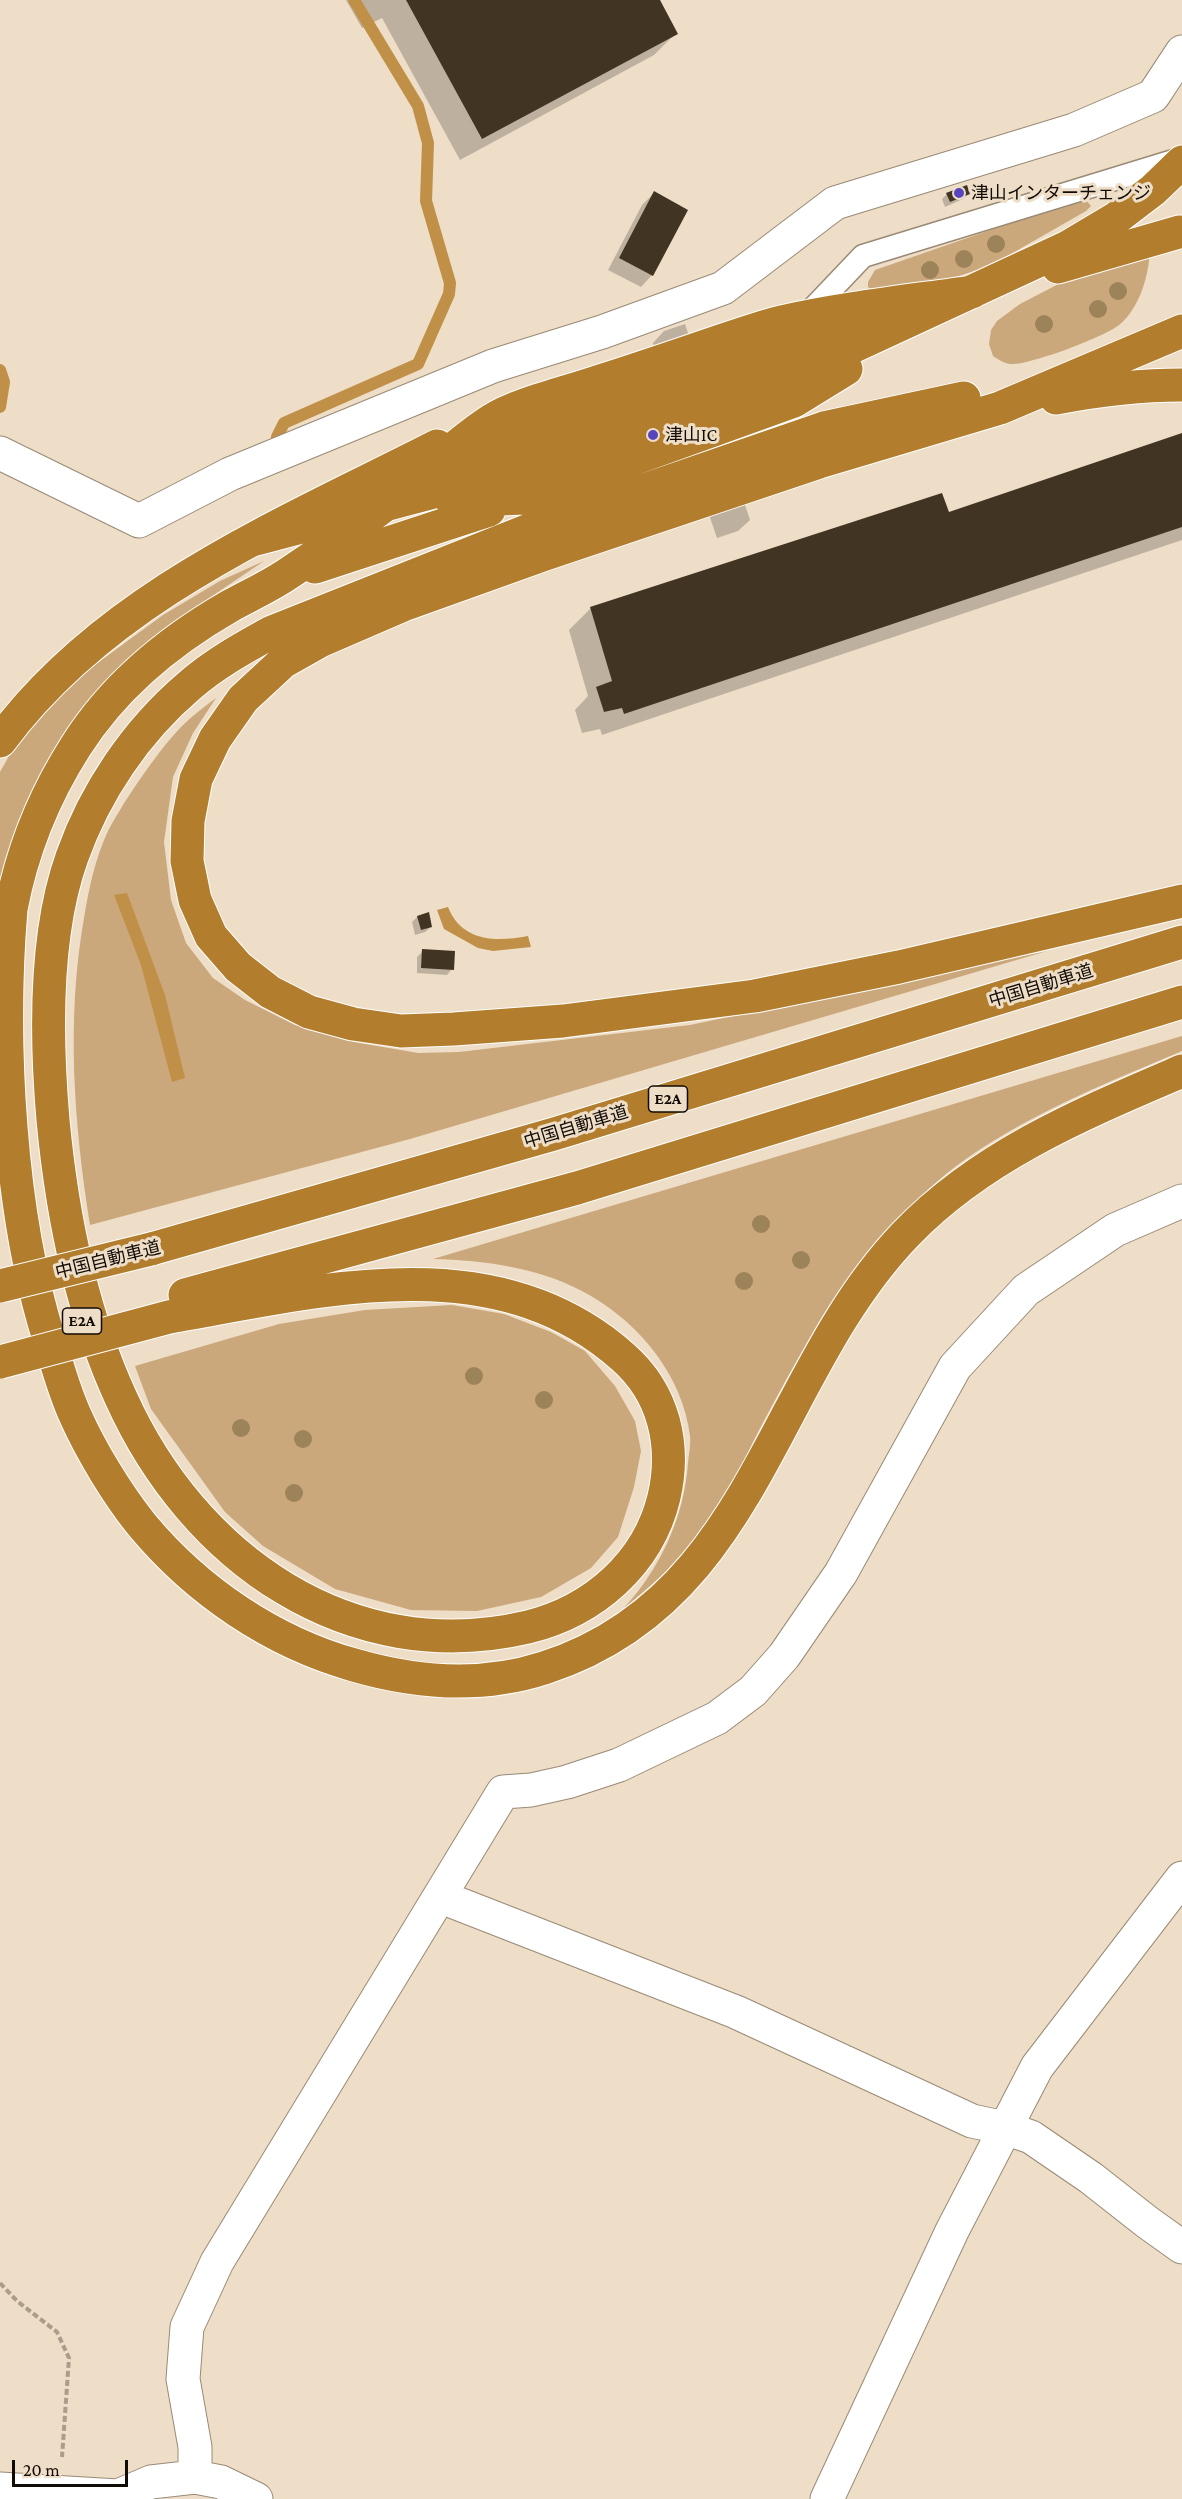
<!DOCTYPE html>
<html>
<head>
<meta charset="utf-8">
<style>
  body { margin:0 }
  #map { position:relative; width:1182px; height:2499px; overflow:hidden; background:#eeddc7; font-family:"Crimson Pro",serif }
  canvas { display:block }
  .scale { position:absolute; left:12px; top:2460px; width:116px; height:27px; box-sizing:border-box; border:3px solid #110b05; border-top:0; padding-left:8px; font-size:18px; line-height:21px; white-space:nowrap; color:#110b05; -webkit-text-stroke:4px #eeddc7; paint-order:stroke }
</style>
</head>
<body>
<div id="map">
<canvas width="1182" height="2499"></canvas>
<div class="scale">20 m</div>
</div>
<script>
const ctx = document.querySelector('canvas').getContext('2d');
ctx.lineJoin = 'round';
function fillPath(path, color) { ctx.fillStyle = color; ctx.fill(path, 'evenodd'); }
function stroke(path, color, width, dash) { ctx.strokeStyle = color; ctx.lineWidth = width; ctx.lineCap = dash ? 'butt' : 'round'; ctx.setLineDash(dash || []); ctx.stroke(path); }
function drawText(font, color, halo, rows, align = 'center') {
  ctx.font = font + ' "Crimson Pro","Noto Sans JP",serif'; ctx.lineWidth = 6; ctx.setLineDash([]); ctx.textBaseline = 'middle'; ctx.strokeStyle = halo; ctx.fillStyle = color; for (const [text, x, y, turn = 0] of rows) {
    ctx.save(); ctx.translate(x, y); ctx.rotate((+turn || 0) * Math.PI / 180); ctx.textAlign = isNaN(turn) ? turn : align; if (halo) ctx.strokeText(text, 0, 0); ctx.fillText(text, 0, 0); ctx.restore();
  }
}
fillPath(new Path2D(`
  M1086,200L1091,206L1086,211L990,266L946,280L873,292L868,287V282L875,270L1071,202Z
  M1150,249C1149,275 1140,308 1119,325C1104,337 1028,366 1010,364C1003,363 998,359 993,356L989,344L991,330L997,321L1020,304L1124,250Z
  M264,561L168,626L106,682L0,895V772L14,747L77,678L163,615L220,581Z
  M216,698L193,733L173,777L164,842L171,900L186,943L213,978L245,1000L295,1025L354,1042L418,1053L459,1052L690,1025L1047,951L410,1139L90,1225C74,1124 66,1020 84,918C89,888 95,859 108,831C124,801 157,752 181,727C192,716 204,707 216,698Z
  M1182,1036V1051C1113,1080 1042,1109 979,1150C920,1188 865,1251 828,1310C800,1353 775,1399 752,1444C744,1462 737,1481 726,1497C698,1543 664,1576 623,1609C660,1569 684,1518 688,1463C689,1454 691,1444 690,1436C683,1377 641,1325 591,1296C544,1268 485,1260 433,1259Z
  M452,1305L504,1314L551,1332L585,1351L615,1386L635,1421L641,1451L634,1487L618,1537L591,1568L541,1597L477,1611L411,1610L335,1589L263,1546L225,1512L151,1409L135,1366L279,1324L365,1310Z`), '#caa87b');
fillPath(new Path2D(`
  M127,893L165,995L185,1078L172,1082L141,965L114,895Z
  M448,907C462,942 496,942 528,936L531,947L493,951L478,948L444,929L437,910Z`), '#c19048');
fillPath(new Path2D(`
  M346,0H658L676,33L654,55L460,160L382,18L362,28Z
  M654,193L652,275L641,287L608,270L642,205Z
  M947,194H968L963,199L945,207L942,199Z
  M685,324L750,520L738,531L717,538L705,503L648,527L593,374L654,348L653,343L664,331Z
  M1182,435V540L602,735L600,729L582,733L575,710L588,696L569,630L591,608L948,514Z
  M417,917L431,927L425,932L415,935L412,922Z
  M423,951L452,969L447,975L417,973V957Z`), '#0003');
stroke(new Path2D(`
  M0,370L4,382L0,407
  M277,437L284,423L418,364L449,294L450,283L426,201L428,143L418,106L354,0`), '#c19048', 12);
fillPath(new Path2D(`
  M406,0H660L678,34L482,139Z
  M967,185L970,194L950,202L946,193Z
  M654,191L688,210L653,276L619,258Z
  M1182,433V527L624,714L622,708L604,712L596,687L612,681L590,607L942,493L949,512Z
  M429,912L432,927L421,930L417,916Z
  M422,949L455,951L454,970L421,968Z`), '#413422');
const lane = new Path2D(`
  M804,318L863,256L1180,159`);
const street = new Path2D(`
  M0,453L139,521L230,474L493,366L602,332L723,288L835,203L1074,130L1153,96L1182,52
  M441,1897L736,2012L972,2121L1005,2128L1031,2137L1091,2178L1147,2222L1182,2247
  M195,2477V2447L183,2379L187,2327L217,2262L503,1792L531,1790L567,1782L619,1765L717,1718L753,1691L784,1656L841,1573L955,1367L1026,1290L1115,1230L1182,1201
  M0,2489L118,2496L151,2482L195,2477L221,2482L256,2499
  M827,2499L952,2231L1037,2067L1182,1878`);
const highway = new Path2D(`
  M1058,267L1179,232
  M972,292C909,301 844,308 781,322C760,327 740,335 720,341C679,355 638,369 597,382C568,392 516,404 492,420C465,437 441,460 416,480C375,514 331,546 286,575C268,587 248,596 230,606C169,641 114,686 76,746C44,796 22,851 11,909C0,1041 9,1212 49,1339C57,1364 64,1391 75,1415C91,1451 117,1494 142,1525C197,1591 272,1642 354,1665C416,1683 482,1688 544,1668C756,1600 770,1375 906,1234C982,1155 1084,1113 1182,1071
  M1182,331L1000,408L819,462L545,554L403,605L322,640L283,662L243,699L215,739L196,779L188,821L187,861L195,900L211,936L238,967L270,992L309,1012L353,1024L401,1031L454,1029L563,1021L755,996L899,967L1182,901
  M1056,398C1098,390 1139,385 1182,385
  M445,474L504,444L780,350L851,329
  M452,501L525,498L794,401L846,369
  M517,538L534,528L824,428L964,398
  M252,540L513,471L785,378L1068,247L1115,219L1153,190L1182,162
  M315,567L489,510
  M0,741C106,597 282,525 437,446
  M151,1249L554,1134L1182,942
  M185,1295L577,1188L1182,1002
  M169,1317C320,1291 495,1243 623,1357C664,1393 676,1445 664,1497C648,1564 593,1611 528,1627C349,1669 193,1558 121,1398C81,1311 62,1215 53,1120C46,1039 44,935 72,857C95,792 136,731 189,686C214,664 243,648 272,632L534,528`);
stroke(lane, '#998a75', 25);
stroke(street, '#998a75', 35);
stroke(highway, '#fff', 35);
stroke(new Path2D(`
  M0,2283L17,2301L57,2332L69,2358L62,2457`), '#aa9d8b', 4, [6, 3]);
stroke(lane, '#fff', 22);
stroke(street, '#fff', 33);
stroke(highway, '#b27e2d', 33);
const highwayBridge = new Path2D(`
  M0,1286L151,1249
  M0,1362L169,1317`);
stroke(highwayBridge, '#fff', 35, []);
stroke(highwayBridge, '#b27e2d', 33);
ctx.fillStyle = '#9d835a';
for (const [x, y] of [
  [996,244],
  [964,259],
  [930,270],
  [1118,291],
  [1098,309],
  [1044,324],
  [761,1224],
  [801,1260],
  [744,1281],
  [474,1376],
  [544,1400],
  [241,1428],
  [303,1439],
  [294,1493]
]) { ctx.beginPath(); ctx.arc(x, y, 9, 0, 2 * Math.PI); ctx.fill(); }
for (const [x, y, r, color] of [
  [959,193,6,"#5745bd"],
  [653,435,6,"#5745bd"]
]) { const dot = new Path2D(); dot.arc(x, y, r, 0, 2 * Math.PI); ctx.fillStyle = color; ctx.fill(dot); stroke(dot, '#eeddc7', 2); }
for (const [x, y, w] of [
  [668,1099,39],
  [82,1321,39]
]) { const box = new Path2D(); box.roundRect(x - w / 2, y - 13, w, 26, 4.5); ctx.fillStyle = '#eeddc7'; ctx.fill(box); stroke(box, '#110b05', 1.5); }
drawText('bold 16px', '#110b05', null, [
  ["E2A",668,1099],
  ["E2A",82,1321]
]);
drawText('18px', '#110b05', '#eeddc7', [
  ["津山インターチェンジ",971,193],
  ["津山IC",665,435]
], 'left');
drawText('18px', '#110b05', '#eeddc7', [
  ["中国自動車道",1041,986,-17],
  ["中国自動車道",576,1127,-17],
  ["中国自動車道",108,1260,-14]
]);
</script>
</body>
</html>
